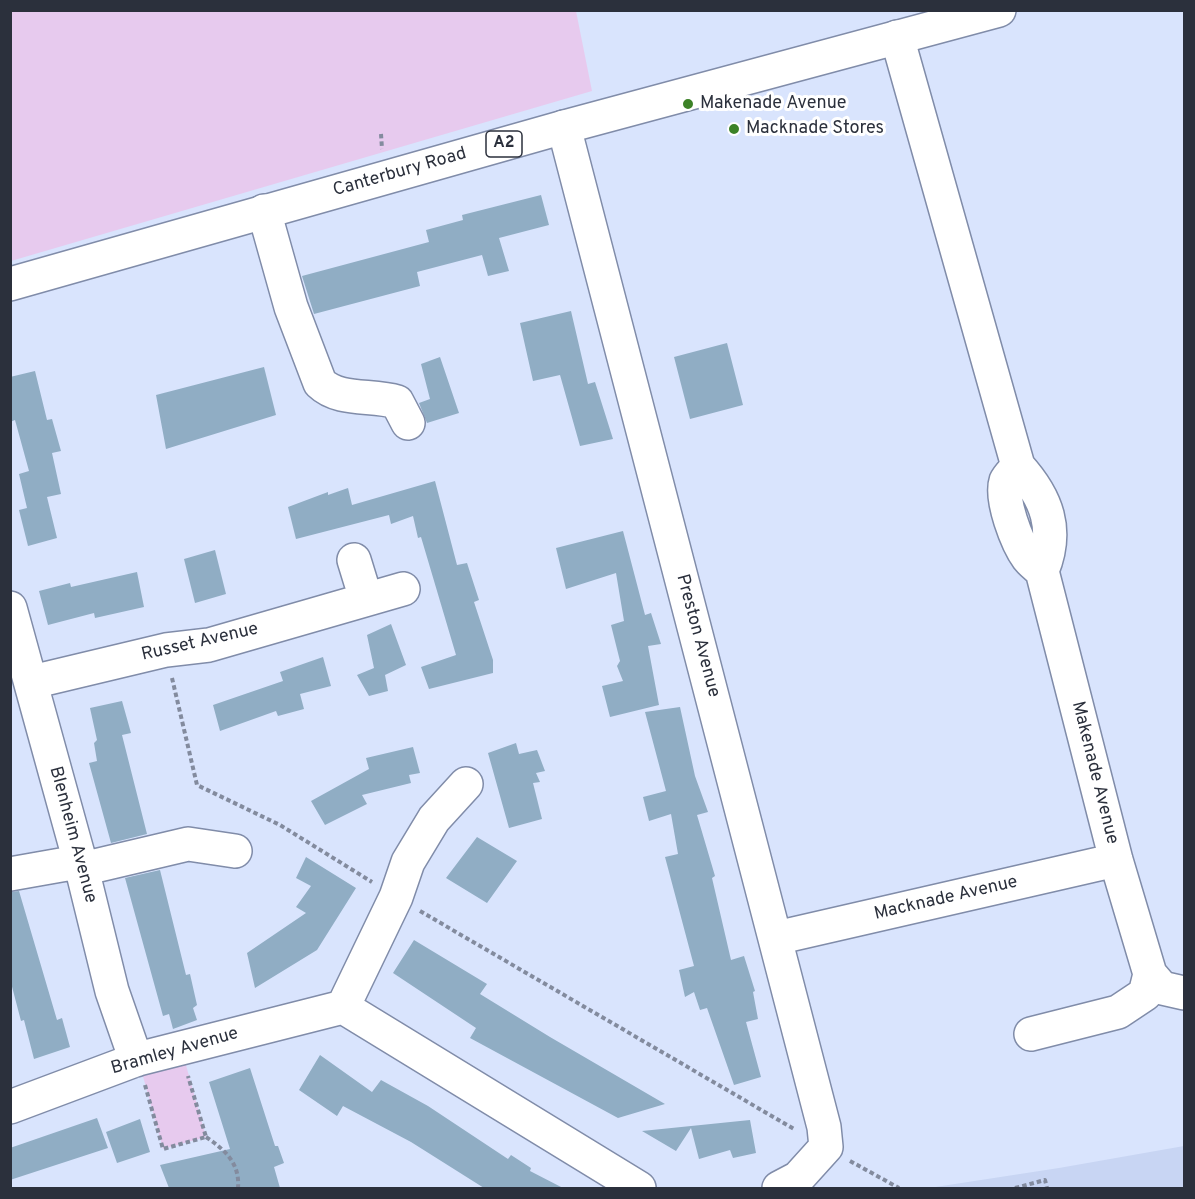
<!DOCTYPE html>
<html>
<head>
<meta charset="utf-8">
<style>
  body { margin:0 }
  #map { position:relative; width:1195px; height:1199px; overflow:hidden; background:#d9e4fd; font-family:Overpass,sans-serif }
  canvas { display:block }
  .frame { position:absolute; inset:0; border:12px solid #2b303c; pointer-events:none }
</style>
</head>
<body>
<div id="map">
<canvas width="1195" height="1199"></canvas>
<div class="frame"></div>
</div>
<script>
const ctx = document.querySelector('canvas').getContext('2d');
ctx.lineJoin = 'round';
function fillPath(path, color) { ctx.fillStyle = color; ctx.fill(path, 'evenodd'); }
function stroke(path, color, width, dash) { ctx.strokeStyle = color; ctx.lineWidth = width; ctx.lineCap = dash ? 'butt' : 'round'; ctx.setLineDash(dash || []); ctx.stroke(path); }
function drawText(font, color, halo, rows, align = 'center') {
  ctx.font = font + ' Overpass,sans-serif'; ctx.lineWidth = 6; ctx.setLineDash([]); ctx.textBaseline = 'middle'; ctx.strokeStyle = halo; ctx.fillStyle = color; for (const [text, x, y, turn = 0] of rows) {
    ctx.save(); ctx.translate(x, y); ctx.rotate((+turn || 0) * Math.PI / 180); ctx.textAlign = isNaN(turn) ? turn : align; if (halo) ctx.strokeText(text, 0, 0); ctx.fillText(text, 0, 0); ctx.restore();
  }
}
fillPath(new Path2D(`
  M1184,1146V1188H929L1059,1168Z`), '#c8d5f3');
fillPath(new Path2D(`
  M11,10L576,11L592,91L11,261Z
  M184,1058L206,1137L163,1149L141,1069Z`), '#e7caee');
fillPath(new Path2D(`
  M541,195L549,225L499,238L509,271L488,276L482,255L417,272L420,286L314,314L302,276L429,242L426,230L463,220L462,215Z
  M571,311L588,384L595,382L613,439L580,446L560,375L533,381L520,323Z
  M727,343L743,405L690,419L674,357Z
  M440,357L459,413L427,423L419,403L430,399L421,364Z
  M264,367L276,415L166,449L156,395Z
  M35,371L47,420L52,419L61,451L52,453L61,494L47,497L57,538L28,546L19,510L27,508L19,474L29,471L15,420L10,422V377Z
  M435,481L457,565L467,563L479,600L474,602L493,660V673L429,689L421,667L456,655L421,537L418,538L413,516L391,524L389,515L296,539L288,507L328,492V495L348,488L352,505Z
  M623,531L645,615L651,613L661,644L648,646L659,705L610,717L602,686L623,681L617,666L620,661L611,625L624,621L616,573L566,589L556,548Z
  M215,550L226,594L195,603L184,559Z
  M137,572L144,607L95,618L94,613L48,625L39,591L70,583L71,587Z
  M391,624L406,665L385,675L388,691L369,696L357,675L374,668L367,635Z
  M323,657L331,686L300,694L304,709L278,716L276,711L220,731L213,705L283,681L280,672Z
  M122,701L131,733L122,735L147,834L111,843L89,763L97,761L94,743L97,740L90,708Z
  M680,707L695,776L708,812L697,815L715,876L712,878L731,960L744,956L755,991L753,992L758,1019L746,1022L761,1077L734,1085L707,1008L700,1010L694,992L685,997L679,970L694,966L665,857L678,854L671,814L649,821L643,797L666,791L645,712Z
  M516,743L519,754L537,750L545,771L536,773L540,782L533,783L542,819L509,828L488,753Z
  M413,747L420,773L409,775L411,783L362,795L367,804L325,825L311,801L369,769L366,758Z
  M477,837L517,861L487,903L446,878Z
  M306,857L356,888L317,950L255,988L247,953L306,913L296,907L311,886L296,878Z
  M160,870L186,975L190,974L197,1005L193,1008L197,1020L173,1029L169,1014L163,1016L125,878Z
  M19,891L57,1020L62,1018L70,1047L34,1059L24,1020L21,1021L10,979V892Z
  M414,940L487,984L480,994L550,1037L665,1104L618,1118L470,1038L476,1028L393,973Z
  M320,1055L372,1092L381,1080L428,1106L508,1159L511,1155L531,1168L530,1171L563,1188H484L411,1142L343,1106L337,1116L299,1090Z
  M250,1068L275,1146H278L284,1163L274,1167L280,1188H169L160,1165L230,1149L209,1082Z
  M97,1118L108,1148L10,1180V1148Z
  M140,1119L150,1152L117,1163L106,1132Z
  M750,1120L756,1153L733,1158L730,1150L699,1159L691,1128L676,1151L642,1131Z`), '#90adc4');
const minor = new Path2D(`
  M897,37L1018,466C1047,498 1059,530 1042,571
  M564,127L824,1127L826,1147L798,1178L779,1188
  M264,211L291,307L320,383C340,402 372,394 397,402L408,423
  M1018,466C1015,470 1008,476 1006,481C1000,499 1017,543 1028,558C1032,563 1037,567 1042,571L1116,860L1150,974L1162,988L1184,993
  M354,560L366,599
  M10,608L82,869L112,991L136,1060
  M32,682L166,650L209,645L403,589
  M82,869L188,844L235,851
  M10,874L78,862
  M776,938L1116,860
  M343,1007L396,897L408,862L434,819L466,784
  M1031,1034L1118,1012L1145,994L1150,974
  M10,1107L138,1059L343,1007L639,1188`);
const major = new Path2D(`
  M10,284L564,127L999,10`);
stroke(minor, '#808ca9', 36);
stroke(major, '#808ca9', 36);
stroke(new Path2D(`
  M381,134L382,149
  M172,678L197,785L280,825L372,882
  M420,911L794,1129
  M145,1085L163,1149L206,1137L188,1076
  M206,1137C225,1150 240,1163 238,1188
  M850,1161L899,1188
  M1015,1188L1045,1180L1047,1188`), '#838b9e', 4, [4.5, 3]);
stroke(minor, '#fff', 33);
stroke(major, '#fff', 33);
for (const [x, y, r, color] of [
  [688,104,6,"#3c8227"],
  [734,129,6,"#3c8227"]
]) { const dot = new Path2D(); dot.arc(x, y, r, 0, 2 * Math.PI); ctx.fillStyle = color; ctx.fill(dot); stroke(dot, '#fff', 2); }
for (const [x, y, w] of [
  [504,144,36]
]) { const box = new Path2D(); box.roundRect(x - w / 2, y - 13, w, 26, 4.5); ctx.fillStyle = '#fff'; ctx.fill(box); stroke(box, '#2b303c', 1.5); }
drawText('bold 16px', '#2b303c', null, [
  ["A2",504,144]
]);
drawText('18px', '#2b303c', '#fff', [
  ["Makenade Avenue",700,104],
  ["Macknade Stores",746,129]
], 'left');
drawText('18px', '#2b303c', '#fff', [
  ["Canterbury Road",400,173,-16],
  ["Preston Avenue",697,636,75],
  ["Russet Avenue",200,643,-13],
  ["Makenade Avenue",1094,773,76],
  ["Blenheim Avenue",72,835,75],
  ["Macknade Avenue",946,899,-13],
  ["Bramley Avenue",175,1052,-16]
]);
</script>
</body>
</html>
